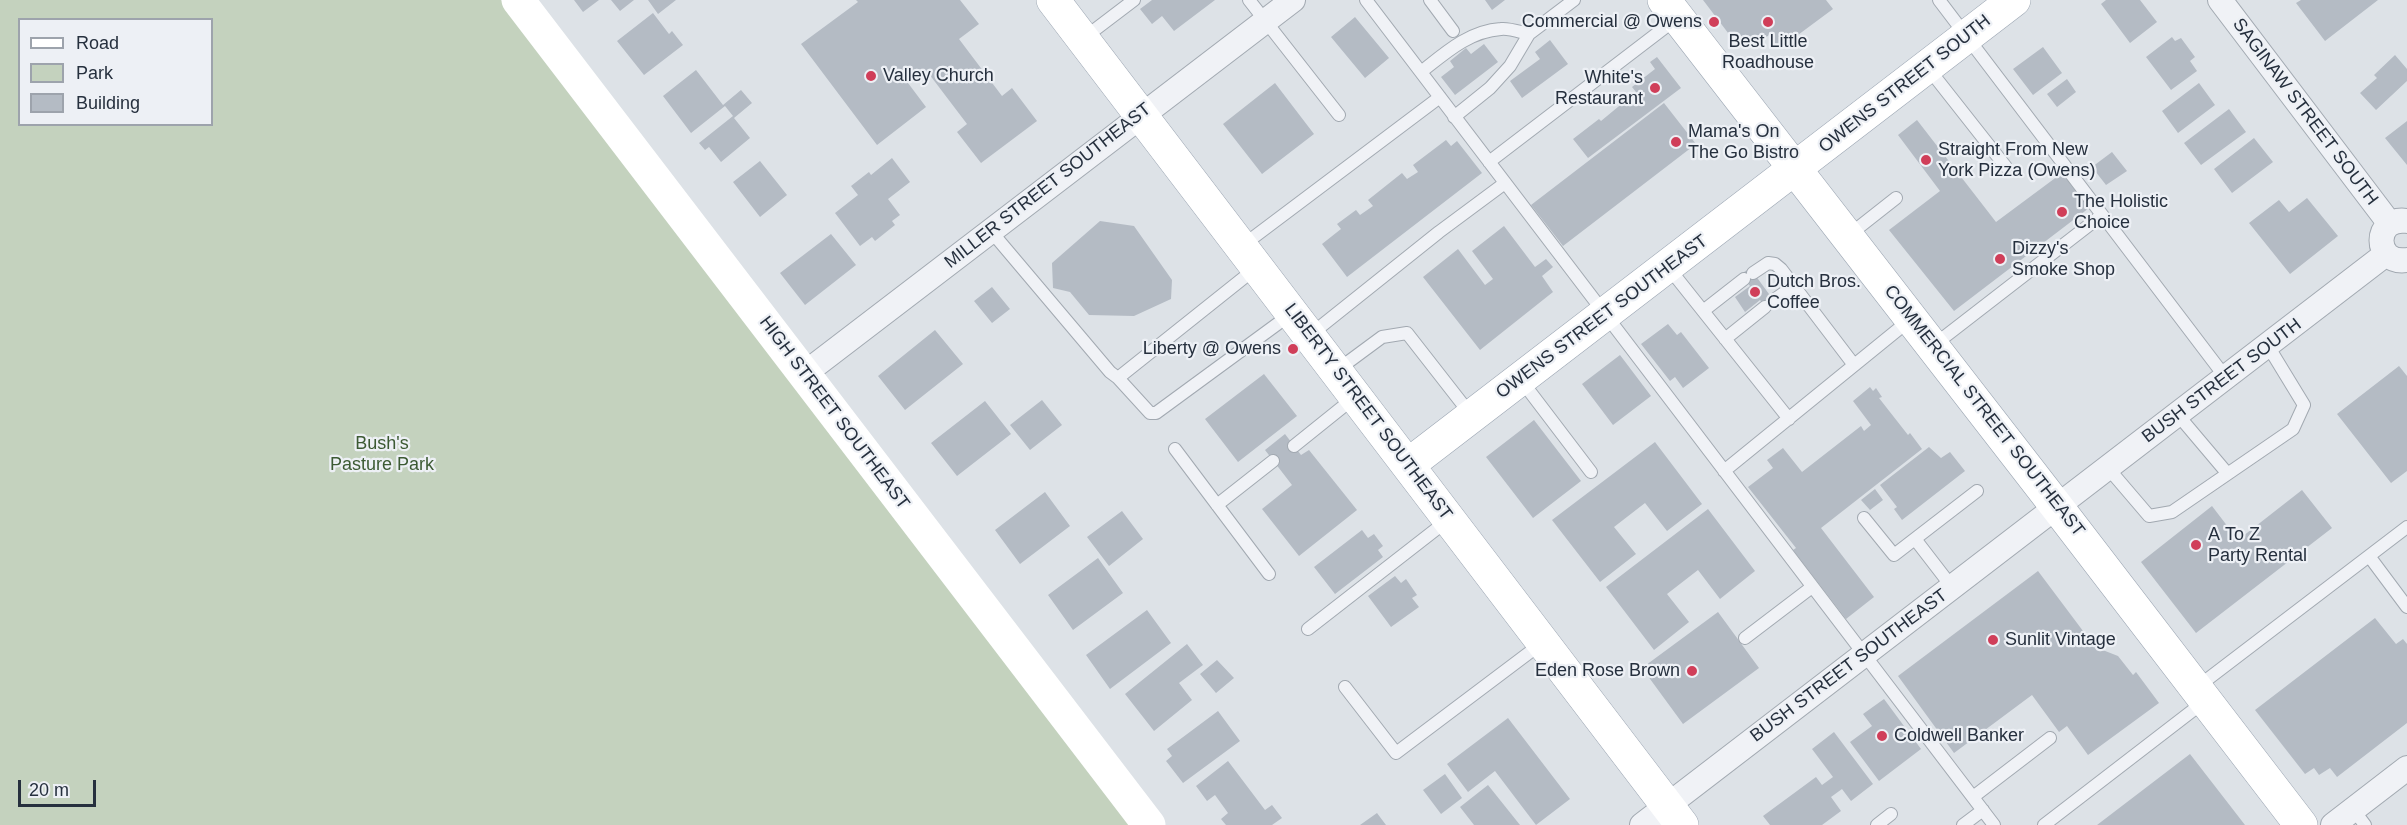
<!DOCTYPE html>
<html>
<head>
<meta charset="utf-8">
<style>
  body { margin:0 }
  #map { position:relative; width:2407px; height:825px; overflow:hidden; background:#dde2e7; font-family:Helvetica,sans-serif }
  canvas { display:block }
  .legend { position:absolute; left:18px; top:18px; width:195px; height:108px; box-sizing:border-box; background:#edf0f5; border:2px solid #9da3ac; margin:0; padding:8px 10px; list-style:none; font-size:18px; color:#26303e }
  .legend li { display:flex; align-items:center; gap:12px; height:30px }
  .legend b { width:30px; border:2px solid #9da3ac }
  .scale { position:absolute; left:18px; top:780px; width:78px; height:27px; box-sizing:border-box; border:3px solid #26303e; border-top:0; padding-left:8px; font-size:18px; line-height:21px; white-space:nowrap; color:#26303e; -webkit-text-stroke:4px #edf0f5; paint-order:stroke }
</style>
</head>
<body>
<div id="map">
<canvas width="2407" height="825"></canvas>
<ul class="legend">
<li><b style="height:8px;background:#fff"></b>Road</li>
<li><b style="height:16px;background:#c4d2be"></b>Park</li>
<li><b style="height:16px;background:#b4bbc4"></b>Building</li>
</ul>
<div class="scale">20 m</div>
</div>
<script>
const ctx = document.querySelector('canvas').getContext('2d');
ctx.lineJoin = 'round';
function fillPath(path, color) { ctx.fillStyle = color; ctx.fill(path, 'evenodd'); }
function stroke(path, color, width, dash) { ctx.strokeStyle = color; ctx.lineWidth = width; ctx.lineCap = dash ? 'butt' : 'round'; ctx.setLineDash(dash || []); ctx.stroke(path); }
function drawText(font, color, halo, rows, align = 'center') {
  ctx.font = font + ' Helvetica,sans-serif'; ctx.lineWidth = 4.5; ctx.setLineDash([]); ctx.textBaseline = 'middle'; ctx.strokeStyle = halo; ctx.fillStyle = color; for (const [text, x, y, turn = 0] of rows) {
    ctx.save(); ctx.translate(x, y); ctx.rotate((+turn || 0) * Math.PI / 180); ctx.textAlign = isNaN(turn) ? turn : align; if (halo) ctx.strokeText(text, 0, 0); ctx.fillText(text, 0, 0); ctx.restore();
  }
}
fillPath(new Path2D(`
  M0,0H501L1131,825H0ZM20,20H212V124H20Z`), '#c4d2be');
fillPath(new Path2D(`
  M574,0H599L583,12Z
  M611,0H634L620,11Z
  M648,0H676L658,14Z
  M856,0H960L979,24L959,39L1002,96L1012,88L1037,121L981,163L957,132L967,124L926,70L908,83L926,107L877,145L801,44L858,2Z
  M1152,0H1215L1174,31L1162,16L1152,24L1140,9Z
  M1485,0H1505L1492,10Z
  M1703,0H1826L1833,9L1779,49L1769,35L1752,48L1745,41L1738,46Z
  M2106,0H2140L2157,22L2130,43L2101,4Z
  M2301,0H2378L2325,41L2296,3Z
  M653,13L669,34L672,31L683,45L644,75L617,41Z
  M1355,17L1389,58L1365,78L1331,37Z
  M2172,37L2175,41L2181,38L2195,57L2190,61L2197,71L2171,90L2146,57Z
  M1550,40L1568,64L1522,98L1510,81L1540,59L1535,52Z
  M1484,44L1498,62L1455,95L1441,77L1454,67L1450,61L1466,48L1471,54Z
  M2043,47L2062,73L2033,95L2013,69Z
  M2395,55L2407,69V81L2376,110L2360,93L2377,78L2374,75Z
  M1657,57L1681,88L1588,158L1573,139L1599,119L1601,121L1636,92L1632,87L1655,69L1650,62Z
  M696,70L723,105L741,90L752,103L734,118L750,138L721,162L709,147L705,150L699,143L733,116L725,106L691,133L663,96Z
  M2067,79L2076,92L2057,107L2047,94Z
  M1275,83L1314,134L1262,174L1223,124Z
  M2199,83L2215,105L2178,133L2162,111Z
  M1664,103L1696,144L1563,246L1531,205Z
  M2229,109L2246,132L2201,165L2184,143Z
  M1917,120L1996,222L2062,173L2089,208L1954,311L1889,230L1940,191L1898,135Z
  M2407,121V165L2385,138Z
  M2254,138L2273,162L2232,193L2214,169Z
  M1446,140L1451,146L1457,141L1482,173L1347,277L1322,244L1341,229L1337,224L1356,210L1360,215L1373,206L1368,200L1402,173L1407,179L1418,172L1413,165Z
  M2112,152L2127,171L2106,185L2092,167Z
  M892,158L910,182L888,199L900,215L892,221L895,225L875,241L872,237L860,246L835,213L858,195L851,186L869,172L871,175Z
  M760,161L787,195L760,217L733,182Z
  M2307,198L2338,236L2290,274L2249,223L2279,200L2289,212Z
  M1100,221L1134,226L1172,280L1171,299L1134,316L1089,315L1070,292L1053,288L1052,263Z
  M1504,226L1535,267L1546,259L1553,267L1542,276L1553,292L1480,350L1423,277L1458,249L1485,285L1493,279L1472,251Z
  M831,234L856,265L805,305L780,273Z
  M1750,268L1777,305L1769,312L1760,300L1745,312L1735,297L1750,286L1741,274Z
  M992,287L1010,309L992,323L974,301Z
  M1668,324L1677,335L1681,332L1709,368L1683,388L1675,377L1670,381L1641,344Z
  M935,330L963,364L905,410L878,376Z
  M1620,355L1651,396L1613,425L1582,384Z
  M2399,366L2407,376V471L2391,483L2337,414Z
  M1264,374L1297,416L1238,462L1205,419Z
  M1870,387L1873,391L1876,388L1882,397L1879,398L1908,435L1910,433L1922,449L1821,528L1874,597L1846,619L1793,550L1796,548L1748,487L1773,468L1767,460L1783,448L1802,472L1861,426L1864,431L1871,425L1853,401Z
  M1042,400L1062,425L1030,450L1010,425Z
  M985,401L1011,434L957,476L931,443Z
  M1534,420L1581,481L1533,518L1486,457Z
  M1285,434L1301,455L1309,450L1357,510L1299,556L1262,509L1292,485L1265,450Z
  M1655,442L1702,504L1667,531L1645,503L1614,527L1636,554L1600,582L1552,520Z
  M1929,447L1941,458L1950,452L1965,471L1902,520L1894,509L1897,507L1880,485Z
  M1875,489L1883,500L1870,510L1861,500Z
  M2302,490L2332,528L2196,633L2141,562L2212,506L2238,540Z
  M1045,492L1070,526L1020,564L995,530Z
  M1708,509L1755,571L1720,599L1698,570L1667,594L1689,622L1654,650L1606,587Z
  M1122,511L1143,539L1109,566L1087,537Z
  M1362,530L1368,538L1374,534L1383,546L1378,550L1383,557L1335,594L1314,567Z
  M1098,558L1123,593L1073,630L1048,595Z
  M2038,571L2095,647L2118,656L2133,675L2136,672L2159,703L2088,755L2067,726L2059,732L2032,695L1954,753L1898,676Z
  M1395,576L1401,583L1406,579L1417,595L1412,598L1419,607L1391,627L1368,596Z
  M1147,610L1171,643L1110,689L1086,655Z
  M1718,612L1759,668L1683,724L1642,668Z
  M2375,618L2396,644L2403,639L2407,644V723L2337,777L2330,768L2319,775L2314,768L2305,774L2255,710Z
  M1187,644L1203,665L1179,683L1192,700L1154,731L1125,694Z
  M1217,660L1234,678L1216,693L1200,674Z
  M1884,699L1921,749L1879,781L1850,742L1872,726L1863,714Z
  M1218,711L1240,741L1183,783L1166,761L1172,756L1167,749Z
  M1508,718L1570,799L1536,825L1495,771L1468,792L1447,764Z
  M1834,732L1873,784L1851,801L1842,789L1831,797L1841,811L1822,825H1770L1763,816L1816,777L1822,785L1833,777L1812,749Z
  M2190,754L2245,825H2097Z
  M1228,761L1265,810L1272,805L1282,818L1272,825H1226L1221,819L1228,813L1215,795L1207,801L1196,786Z
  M1445,774L1462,798L1441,814L1423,790Z
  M1488,785L1520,825H1474L1460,807Z
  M1377,813L1386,825H1360Z`), '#b4bbc4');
const lane = new Path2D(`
  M1249,0L1339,115
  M1366,0L1994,825
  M1430,0L1453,31
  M1939,0L2226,378
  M1084,38L1134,0
  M1928,68L2006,167
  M1421,72C1445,53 1469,31 1501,29C1509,28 1520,32 1529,34
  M1454,117L1490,88L1510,66L1529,34L1574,0
  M1489,162L1676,19
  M990,230L1110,372L1118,378L1150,413H1156L1291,314
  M1849,235L1896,198
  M1242,246L1440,97
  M1668,267L1789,419
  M1753,273L1768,263L1775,264L1781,269L1854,365
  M1774,300L1794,286
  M1703,311L1744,279
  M1310,335L1439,232L1505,183
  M1725,339L1765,307
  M1934,345L2102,215
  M1336,371L1382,337L1407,333L1471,415
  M1118,378L1256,268
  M1521,380L1591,472
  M2178,415L2227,473
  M1294,446L1355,397
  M1175,449L1269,574
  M2108,468L2149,516L2172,512L2293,429L2304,405L2268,346
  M1724,471L1911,319
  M1217,505L1273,461
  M1864,518L1894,555L1977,491
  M1915,539L1952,587
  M2369,556L2407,527
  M1308,629L1448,520
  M1745,638L1812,587
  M1345,687L1396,753L1542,643
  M2196,688L2369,556L2407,607
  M1973,797L2050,738
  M2353,809L2365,825
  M1877,825L1891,814
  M1963,825L1983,810
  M2044,825L2205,701`);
const street = new Path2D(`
  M2220,0L2390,224
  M2407,221C2373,216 2373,265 2407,260
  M804,374L1293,0
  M1642,825L2386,254
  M2333,825L2407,768`);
const primary = new Path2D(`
  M1053,0L1682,825
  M1664,0L2057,507L2301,825
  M1408,465L2014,0`);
stroke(lane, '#a2a9b1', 14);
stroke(street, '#a2a9b1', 26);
stroke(primary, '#9ca6b3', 34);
stroke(lane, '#f0f2f6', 12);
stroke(street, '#f0f2f6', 24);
stroke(new Path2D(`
  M518,0L1149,825`), '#fff', 33);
stroke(primary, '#fff', 33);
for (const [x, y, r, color] of [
  [1714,22,6,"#d03e59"],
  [1768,22,6,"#d03e59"],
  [871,76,6,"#d03e59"],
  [1655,88,6,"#d03e59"],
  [1676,142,6,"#d03e59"],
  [1926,160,6,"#d03e59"],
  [2062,212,6,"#d03e59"],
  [2000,259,6,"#d03e59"],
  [1755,292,6,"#d03e59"],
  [1293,349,6,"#d03e59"],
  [2196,545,6,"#d03e59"],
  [1993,640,6,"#d03e59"],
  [1692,671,6,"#d03e59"],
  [1882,736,6,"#d03e59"]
]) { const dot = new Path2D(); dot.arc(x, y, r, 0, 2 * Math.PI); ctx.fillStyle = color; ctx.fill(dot); stroke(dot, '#edf0f5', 2); }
drawText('18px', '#26303e', '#edf0f5', [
  ["Commercial @ Owens",1702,22,"right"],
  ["Best Little",1768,42,"center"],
  ["Roadhouse",1768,63,"center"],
  ["Valley Church",883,76],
  ["White's",1643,78,"right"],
  ["Restaurant",1643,99,"right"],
  ["Mama's On",1688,132],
  ["The Go Bistro",1688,153],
  ["Straight From New",1938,150],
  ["York Pizza (Owens)",1938,171],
  ["The Holistic",2074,202],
  ["Choice",2074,223],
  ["Dizzy's",2012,249],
  ["Smoke Shop",2012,270],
  ["Dutch Bros.",1767,282],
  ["Coffee",1767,303],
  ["Liberty @ Owens",1281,349,"right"],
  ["A To Z",2208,535],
  ["Party Rental",2208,556],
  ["Sunlit Vintage",2005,640],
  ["Eden Rose Brown",1680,671,"right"],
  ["Coldwell Banker",1894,736]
], 'left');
drawText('18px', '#26303e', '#edf0f5', [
  ["OWENS STREET SOUTH",1905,84,-38],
  ["SAGINAW STREET SOUTH",2305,112,53],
  ["MILLER STREET SOUTHEAST",1048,186,-38],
  ["OWENS STREET SOUTHEAST",1602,317,-37],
  ["BUSH STREET SOUTH",2222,381,-37],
  ["COMMERCIAL STREET SOUTHEAST",1984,411,52],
  ["LIBERTY STREET SOUTHEAST",1368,412,53],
  ["HIGH STREET SOUTHEAST",834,413,53],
  ["BUSH STREET SOUTHEAST",1849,666,-37]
]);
drawText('18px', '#3c5a33', '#edf0f5', [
  ["Bush's",382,444],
  ["Pasture Park",382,465]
]);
</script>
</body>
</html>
